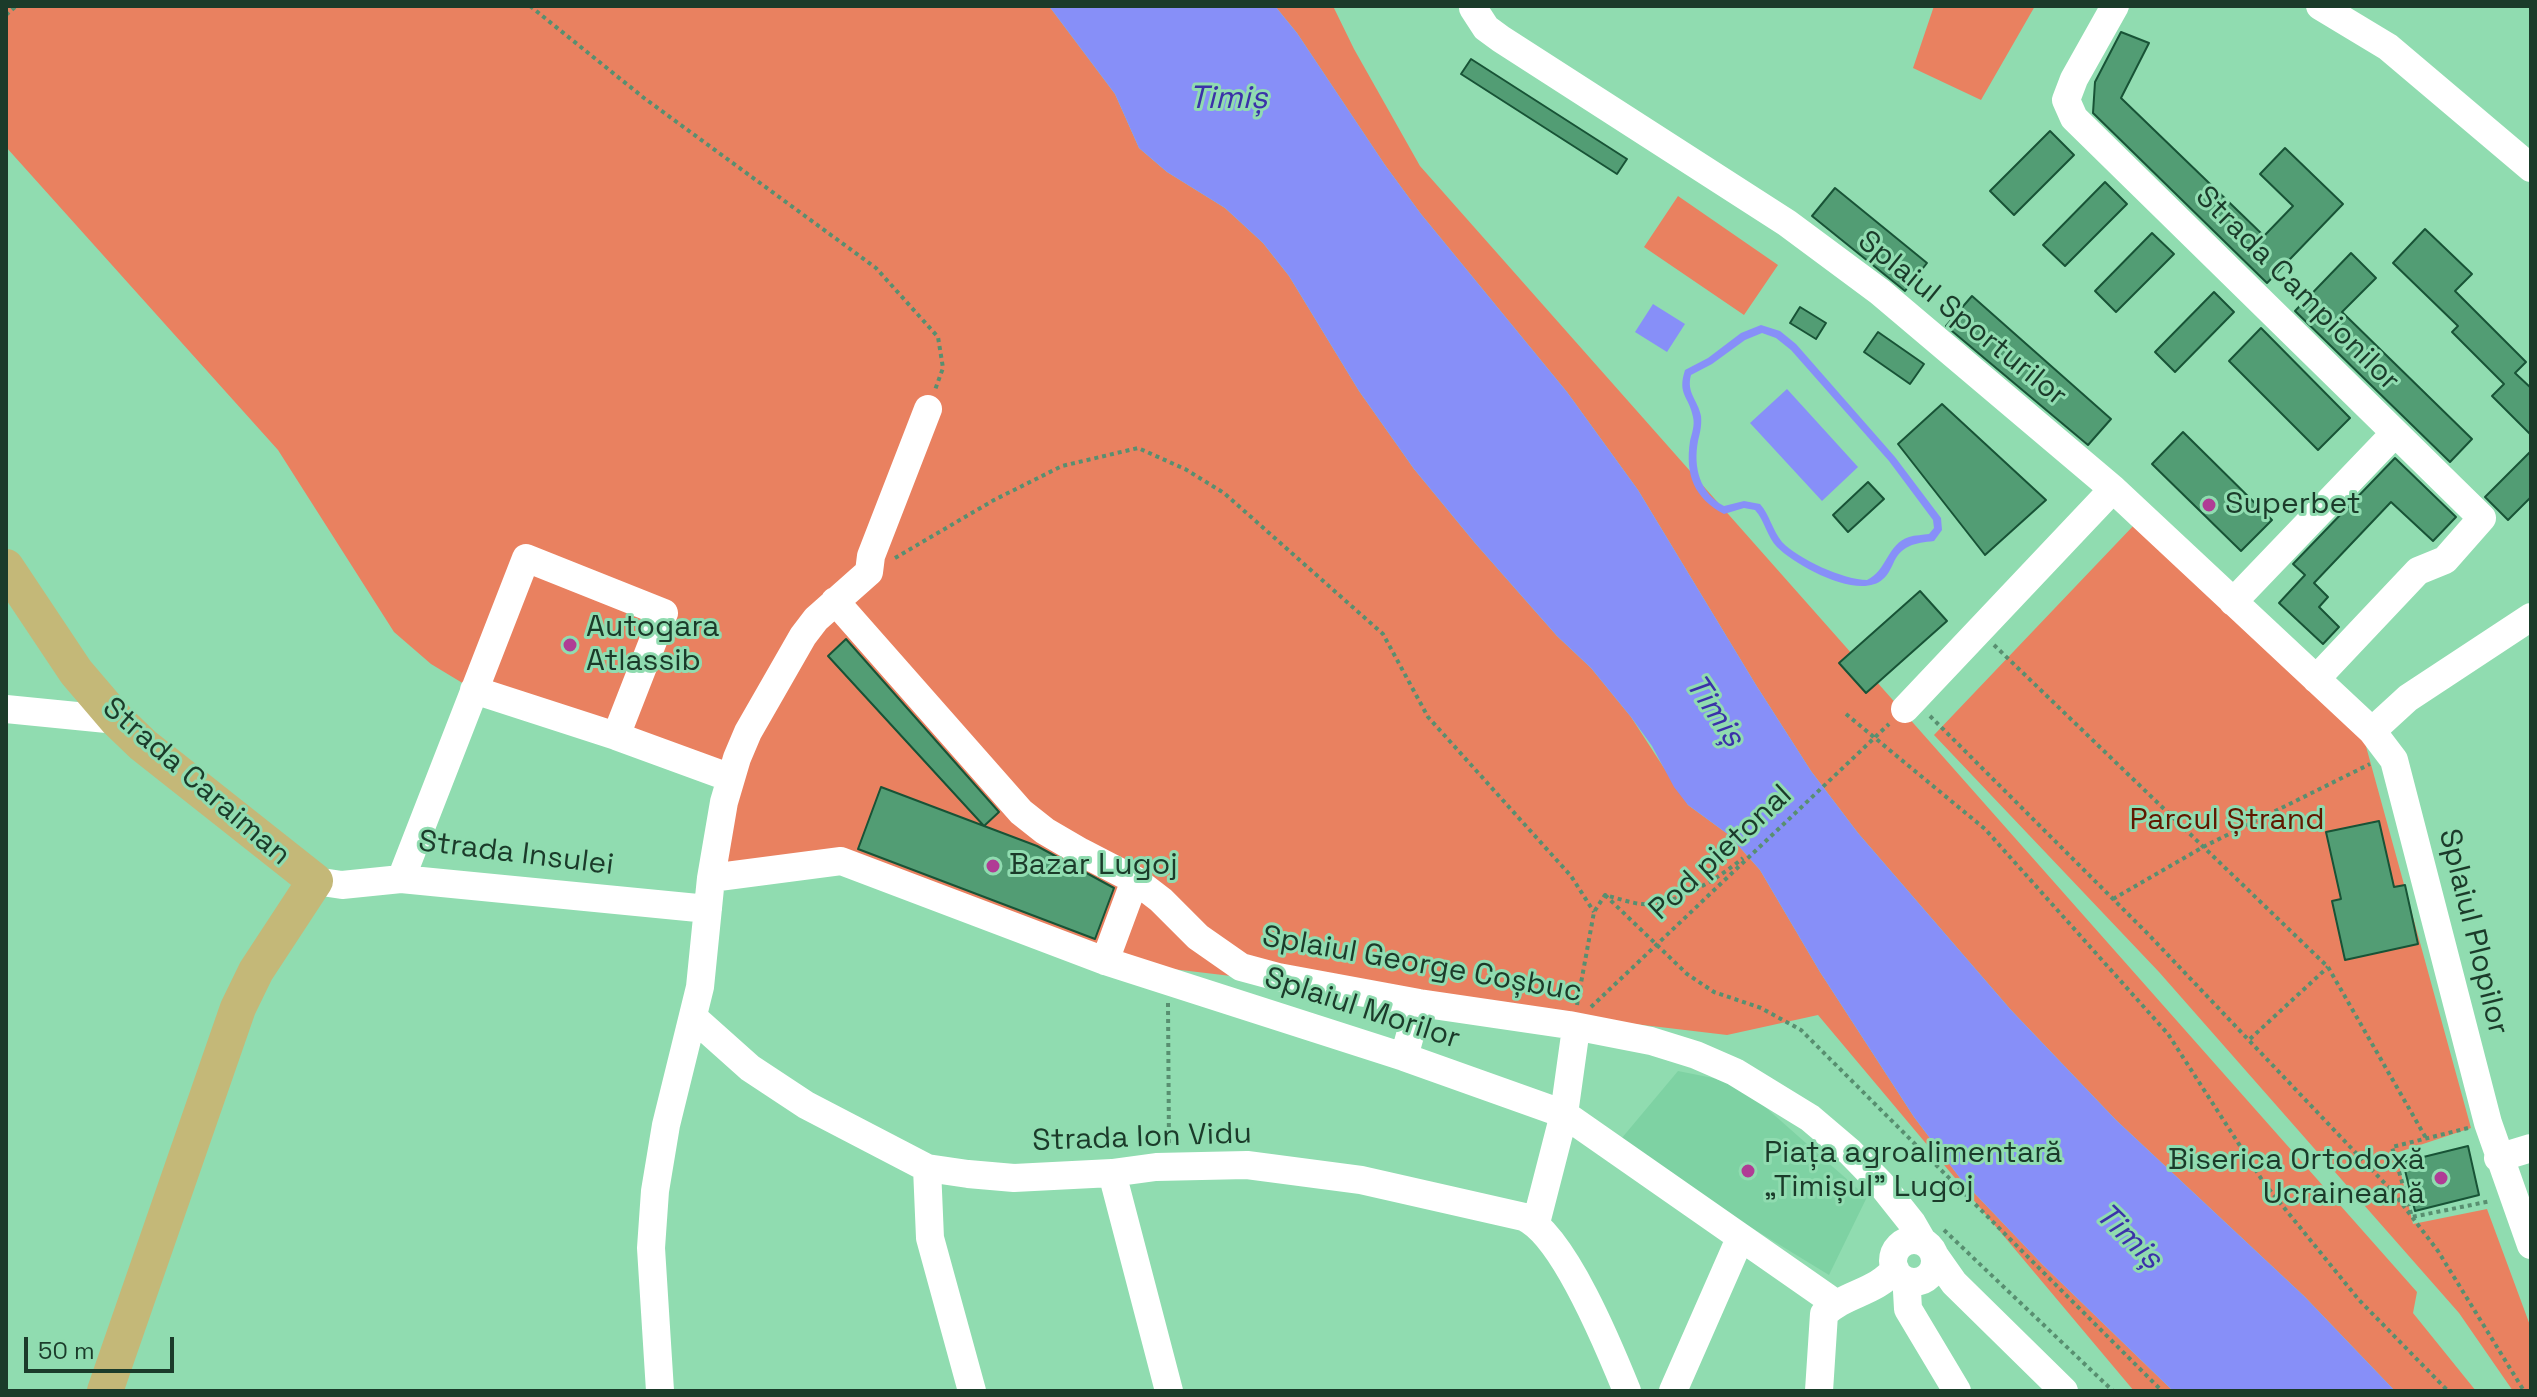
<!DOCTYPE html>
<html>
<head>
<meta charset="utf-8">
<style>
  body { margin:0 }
  #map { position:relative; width:2537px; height:1397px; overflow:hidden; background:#90dcb0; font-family:"Space Grotesk",sans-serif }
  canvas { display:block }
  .frame { position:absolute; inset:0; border:8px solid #1b3b2a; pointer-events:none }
  .scale { position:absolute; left:24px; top:1337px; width:150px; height:36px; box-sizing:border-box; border:4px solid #1b3b2a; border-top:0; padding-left:10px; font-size:24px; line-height:28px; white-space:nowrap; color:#1b3b2a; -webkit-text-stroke:6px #90dcb0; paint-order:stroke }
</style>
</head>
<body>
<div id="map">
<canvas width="2537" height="1397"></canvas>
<div class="frame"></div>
<div class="scale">50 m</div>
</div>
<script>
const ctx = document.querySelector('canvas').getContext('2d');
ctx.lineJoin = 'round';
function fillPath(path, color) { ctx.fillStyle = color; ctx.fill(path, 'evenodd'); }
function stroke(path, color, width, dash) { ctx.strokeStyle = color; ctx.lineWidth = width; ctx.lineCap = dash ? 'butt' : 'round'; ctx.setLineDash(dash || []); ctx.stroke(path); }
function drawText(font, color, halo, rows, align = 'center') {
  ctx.font = font + ' "Space Grotesk",sans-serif'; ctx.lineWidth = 6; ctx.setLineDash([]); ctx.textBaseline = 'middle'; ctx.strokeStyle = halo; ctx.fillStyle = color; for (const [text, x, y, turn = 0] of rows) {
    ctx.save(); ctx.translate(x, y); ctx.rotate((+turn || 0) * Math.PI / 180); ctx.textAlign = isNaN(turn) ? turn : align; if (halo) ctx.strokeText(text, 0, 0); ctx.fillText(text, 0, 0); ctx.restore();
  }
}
fillPath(new Path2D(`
  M1678,1071L1738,1083L1867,1197L1829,1275L1616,1145Z`), '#7ed2a3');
fillPath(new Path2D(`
  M6,6H1049L1115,94L1139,148L1167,172L1225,208L1263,243L1289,276L1359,391L1414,469L1475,543L1557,636L1591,668L1631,717L1688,805L1729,835L1760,870L1820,972L1914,1117L1960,1178L2043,1265L2173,1391H2134L1818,1015L1727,1035L1105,961L841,861L711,878L730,778L474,690L431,664L394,632L278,450L6,147Z
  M1275,6H1333L1354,49L1420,166L2417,1292L2413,1313L2476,1391H2395L2304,1296L2116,1120L2011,1010L1858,833L1811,771L1756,685L1638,490L1567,392L1421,214L1385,165L1297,33Z
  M1934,6H2035L1981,100L1913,68Z
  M1678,196L1778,265L1744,315L1644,247Z
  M2135,524L2364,739L2471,1128L2396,1153L2413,1224L2487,1209L2531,1328V1391H2513L2459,1313L2159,972L1934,735Z`), '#e98160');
fillPath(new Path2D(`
  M1049,6H1275L1297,33L1385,165L1421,214L1567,392L1638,490L1756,685L1811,771L1858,833L2011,1010L2116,1120L2304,1296L2395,1391H2173L2043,1265L1960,1178L1914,1117L1820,972L1760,870L1729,835L1688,805L1674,787L1652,746L1631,717L1591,668L1557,636L1475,543L1414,469L1359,391L1289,276L1263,243L1225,208L1167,172L1139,148L1115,94Z
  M1653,304L1685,324L1667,352L1635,332Z
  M1761,325L1780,331L1796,344L1895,457L1941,518L1942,530L1934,541C1915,543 1901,545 1893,564C1890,570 1888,575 1883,579C1860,601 1796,566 1777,547C1767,537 1765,521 1755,510L1744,508L1724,514C1694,498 1685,475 1690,441C1692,433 1695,425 1693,417C1689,396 1677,395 1685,370L1708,358L1741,333ZM1762,333L1776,338L1791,350L1889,461L1933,520L1934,528L1929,534C1923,535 1915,535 1909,537C1887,544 1887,571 1867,580C1844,580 1798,559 1782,542C1772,530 1770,515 1760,504L1744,501L1724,506C1700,493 1693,468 1698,441C1700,433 1702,425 1701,416C1698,400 1686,393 1691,375L1712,364L1745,340Z
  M1787,389L1858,467L1822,501L1750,423Z`), '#878ff8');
const building = new Path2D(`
  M2121,32L2149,43L2121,98L2264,236L2293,206L2260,174L2285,148L2343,204L2267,283L2093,113L2095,82Z
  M1471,59L1627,159L1617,174L1461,74Z
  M2050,131L2074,155L2014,215L1990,191Z
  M2105,182L2127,204L2065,266L2043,245Z
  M1835,188L1927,263L1905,291L1812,216Z
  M2425,229L2472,274L2455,291L2526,362L2515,373L2531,388V435L2492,396L2504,384L2452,332L2458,326L2393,263Z
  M2152,233L2174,254L2116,312L2095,291Z
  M2351,253L2376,278L2342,312L2472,439L2450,462L2295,311Z
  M2214,292L2234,312L2175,372L2155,352Z
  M1972,296L2111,419L2088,445L1946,326Z
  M1800,307L1826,323L1816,339L1790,323Z
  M2261,328L2350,418L2318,450L2229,361Z
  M1878,332L1924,364L1910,384L1864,352Z
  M1942,404L2046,500L1985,555L1898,444Z
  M2183,432L2272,520L2241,551L2152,464Z
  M2531,451V497L2508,520L2485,497Z
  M2395,458L2456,517L2433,541L2391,502L2314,583L2328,597L2319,607L2339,627L2323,644L2279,603L2305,575L2293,564Z
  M1868,482L1884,499L1848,532L1833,515Z
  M1920,591L1947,621L1866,693L1839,663Z
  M846,639L999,812L984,826L828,656Z
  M881,787L1037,846L1114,888L1095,939L858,849Z
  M2379,821L2394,887L2405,885L2418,944L2345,960L2332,901L2341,899L2326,832Z
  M2468,1146L2479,1195L2415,1211L2403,1162Z`);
fillPath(building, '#529d74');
stroke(building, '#185336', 2);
stroke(new Path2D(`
  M530,6L644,98L876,268L938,337L943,368L935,390
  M6,15L16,6
  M895,558L994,500L1062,466L1138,448L1185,469L1224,493L1383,634L1428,717L1571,876L1594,912
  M1994,645L2328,967L2426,1138
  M1846,714L1985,829L2168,1034L2264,1183L2359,1300L2448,1391
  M1930,716L2148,934L2393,1192L2438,1251L2524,1391
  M1605,895L1687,974L1714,992L1761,1008L1801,1030L2162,1391
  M2113,899L2205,846L2370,764
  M1168,1003L1169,1146
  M1577,1005L1594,912L1605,895C1617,898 1630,903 1642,904C1674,907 1719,878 1743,858
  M1591,1007L1889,724
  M2250,1039L2328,967
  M2468,1128L2392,1147L2412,1217L2491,1201
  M1944,1230L2113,1391`), '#588f70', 4, [4, 4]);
stroke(new Path2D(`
  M2115,6L2074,79L2066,100L2074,118L2482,518L2445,560L2418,571L2316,679
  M2320,6L2388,47L2531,168
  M1473,8L1486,28L1501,39L1787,223L1880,292L2113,489L2372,731L2394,760L2488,1123L2531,1245
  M835,601L1021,812L1045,831L1081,852L1135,880L1161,900L1198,937L1241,967L1278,977L1419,1003L1569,1025L1651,1041L1696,1055L1735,1072L1810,1118L1850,1152L1881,1184L1912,1223L1923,1242
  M2233,602L2395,433
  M474,690L616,736L731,778
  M6,709L117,720
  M1905,709L2113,489
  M2372,731L2408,698L2531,617
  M711,878L841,861L1105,961L1404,1057L1564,1114L1835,1303
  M401,879L526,558L664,613L616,736
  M315,881L342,885L401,879L708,909
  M1105,961L1135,880
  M694,1018L750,1068L806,1105L927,1168L968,1174L1014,1178L1112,1173L1156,1167L1247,1165L1361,1180L1524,1217C1564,1236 1610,1349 1627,1391
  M1404,1057L1419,1003
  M2498,1158L2531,1148
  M927,1168L930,1238L972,1391
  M1112,1173L1169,1391
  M1536,1223L1564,1114L1576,1028
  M1893 1261a21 21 0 1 1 42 0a21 21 0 1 1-42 0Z
  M1935,1256L1954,1283L2064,1391
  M1913,1282L1907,1291L1908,1309L1957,1391
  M660,1391L651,1248L655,1191L666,1125L700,987L711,878L724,802L737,758L748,732L803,636L816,619L869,572L871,556L928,409
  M1673,1391L1738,1243
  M1819,1391L1824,1314C1845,1293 1876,1293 1895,1269`), '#fff', 28);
stroke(new Path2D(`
  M6,567L76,672L117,720L143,745L315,881L256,971L238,1008L105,1391`), '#c4b878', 36);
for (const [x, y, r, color] of [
  [2209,505,8,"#b03c95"],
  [570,645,8,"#b03c95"],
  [993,866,8,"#b03c95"],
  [1748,1171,8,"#b03c95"],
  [2441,1178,8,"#b03c95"]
]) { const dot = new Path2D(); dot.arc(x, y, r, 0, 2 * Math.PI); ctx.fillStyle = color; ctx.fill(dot); stroke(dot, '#90dcb0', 3); }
drawText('30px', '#1b3b2a', '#90dcb0', [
  ["Strada Campionilor",2297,289,45],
  ["Splaiul Sporturilor",1962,319,39],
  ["Strada Caraiman",196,782,41],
  ["Pod pietonal",1721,853,-43],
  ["Strada Insulei",516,854,7],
  ["Splaiul Plopilor",2473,932,76],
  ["Splaiul George Coșbuc",1422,965,10],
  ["Splaiul Morilor",1362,1009,18],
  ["Strada Ion Vidu",1142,1138,-2]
]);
drawText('30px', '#1b3b2a', '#90dcb0', [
  ["Superbet",2225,505],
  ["Autogara",586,628],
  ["Atlassib",586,662],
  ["Bazar Lugoj",1009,866],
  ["Piața agroalimentară",1764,1154],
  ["„Timișul” Lugoj",1764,1188],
  ["Biserica Ortodoxă",2425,1161,"right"],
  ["Ucraineană",2425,1195,"right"]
], 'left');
drawText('30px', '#601800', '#90dcb0', [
  ["Parcul Ștrand",2227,821]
]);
drawText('italic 32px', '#3b31a9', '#90dcb0', [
  ["Timiș",1228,99],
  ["Timiș",1714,711,56],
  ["Timiș",2128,1237,44]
]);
</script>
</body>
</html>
